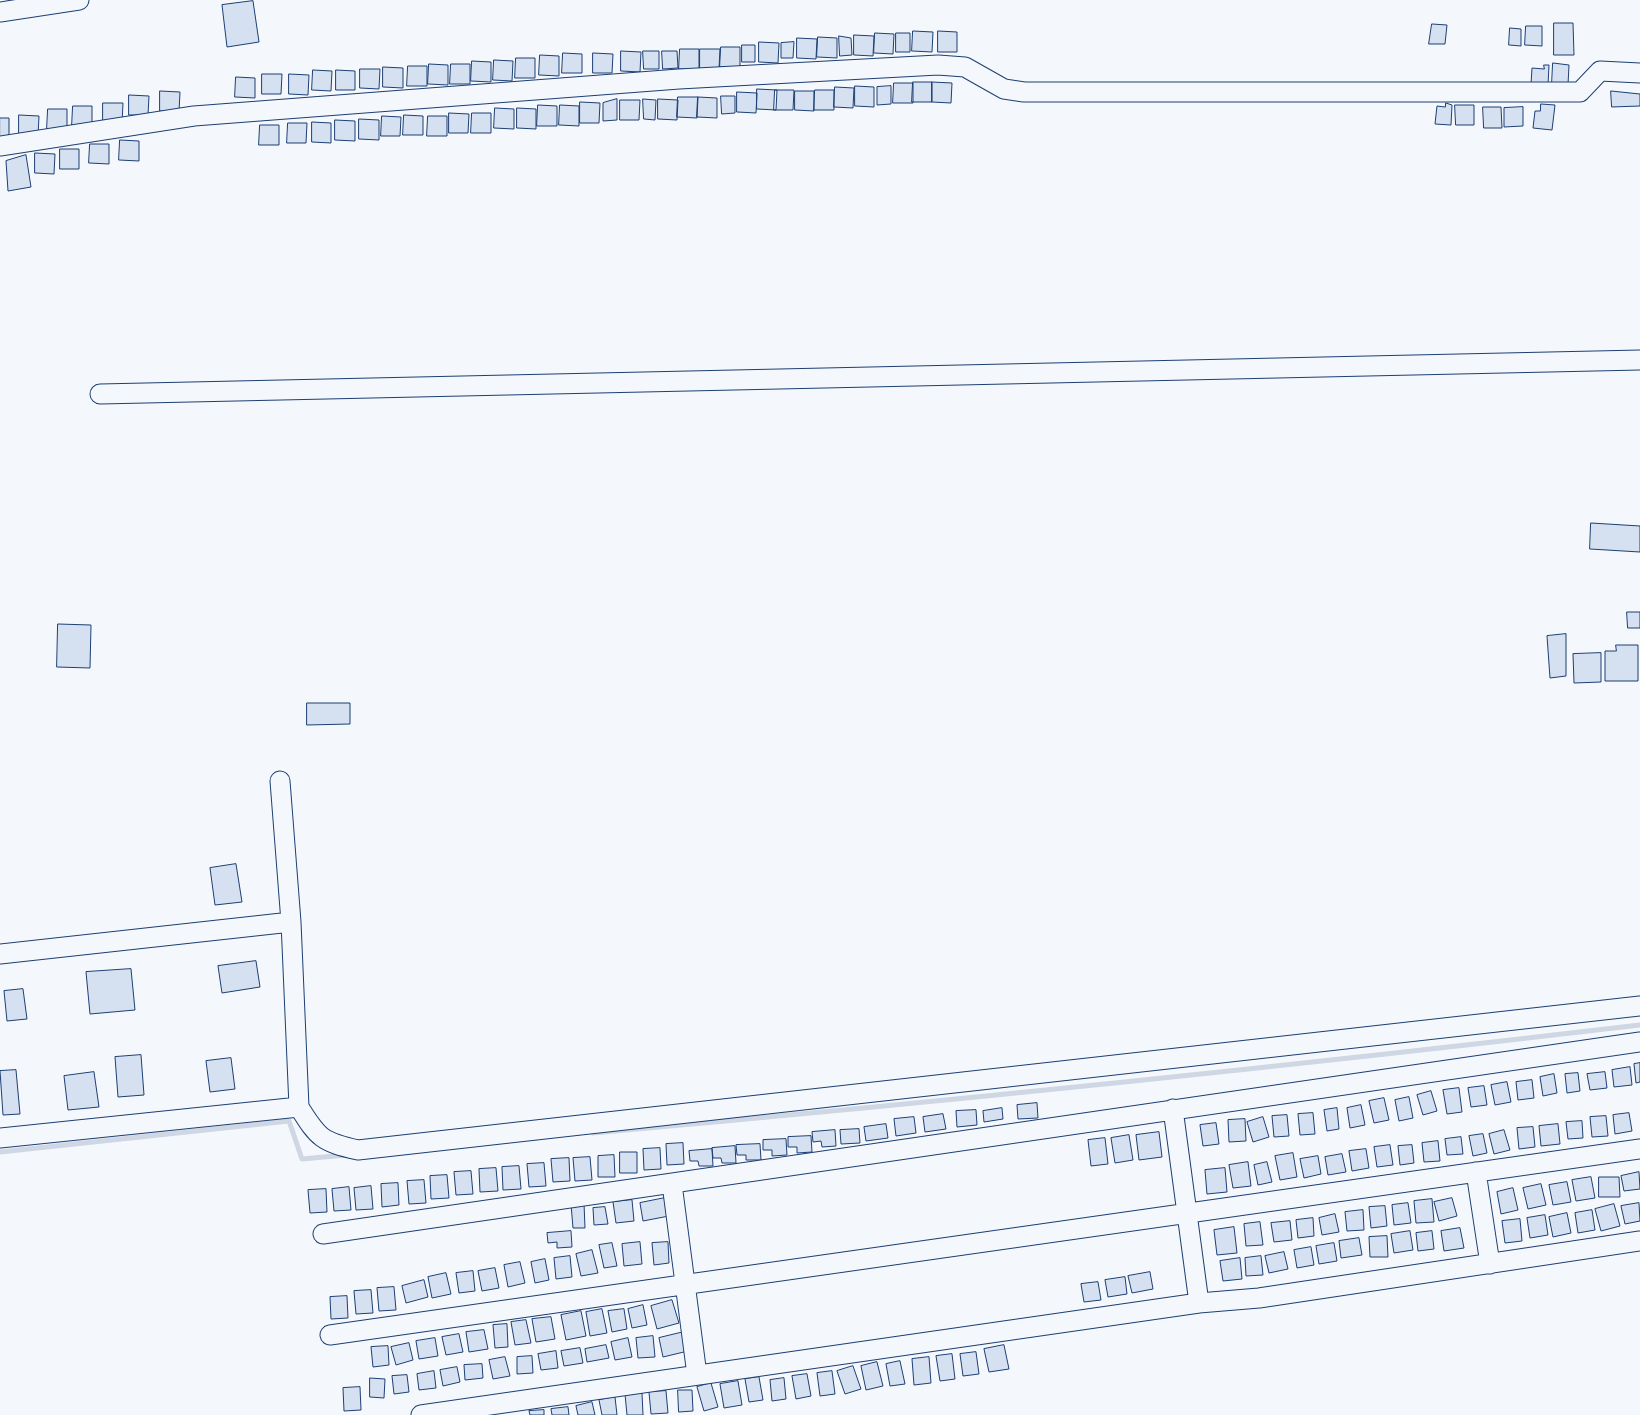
<!DOCTYPE html>
<html>
<head>
<meta charset="utf-8">
<style>
  body { margin:0 }
  canvas { display:block; background:#f4f7fb }
</style>
</head>
<body>
<canvas width="1640" height="1415"></canvas>
<script>
const ctx = document.querySelector('canvas').getContext('2d');
ctx.lineJoin = 'round';
function stroke(path, color, width, dash) { ctx.strokeStyle = color; ctx.lineWidth = width; ctx.lineCap = dash ? 'butt' : 'round'; ctx.setLineDash(dash || []); ctx.stroke(path); }
function fillPath(path, color) { ctx.fillStyle = color; ctx.fill(path, 'evenodd'); }
stroke(new Path2D(`
  M593,1133C943,1102 1292,1066 1640,1025
  M0,1152L289,1121L302,1159L346,1155`), '#cfd7e4', 5);
const building = new Path2D(`
  M253,1L259,42L227,47L222,5Z
  M1554,23H1573L1574,55H1554Z
  M1432,24L1447,25L1445,44H1429Z
  M1526,26H1542V46L1525,45Z
  M1510,28L1521,29V46L1509,45Z
  M913,31L933,32L932,52L912,51Z
  M938,31L957,32V52H938Z
  M875,33L894,34L893,54L874,53Z
  M896,33H910V52H896Z
  M854,35L874,36L873,56L854,55Z
  M839,36L851,38L852,55L840,56Z
  M818,37L837,38V58L817,57Z
  M797,38L817,39L816,59L797,58Z
  M759,42L779,43L778,63L759,62Z
  M794,42L793,58H781V43Z
  M742,45H755V62H742Z
  M721,47H740V67H720Z
  M680,49H699V69H679Z
  M700,49H720L719,69H700Z
  M621,51L641,52L640,72L621,71Z
  M643,51H659V69H644Z
  M662,51H677L678,68L663,69Z
  M563,53L582,54V73H562Z
  M593,53L613,54L612,73H593Z
  M540,55L559,56V76L539,75Z
  M516,58H535V78H515Z
  M494,60L513,61L512,81L493,80Z
  M472,61L491,62V82L471,81Z
  M1553,63L1569,65L1568,85L1552,83Z
  M429,64L448,65V85L428,84Z
  M451,64H470V84H450Z
  M1544,65H1549L1548,85L1531,84L1532,68L1544,69Z
  M408,66H427V86H407Z
  M383,67L403,68V88L383,87Z
  M360,69H380L379,89L360,88Z
  M313,70L332,71L331,91L312,90Z
  M336,70L355,71V90H336Z
  M262,74H282L281,94H262Z
  M289,74L309,75L308,95L289,94Z
  M236,77L255,78V98L235,97Z
  M913,82H932V102H912Z
  M932,82L952,83L951,103L932,102Z
  M894,83H913V103H893Z
  M855,86L874,87V107L855,106Z
  M891,86V104L877,105V87Z
  M835,87L854,88L853,108L834,107Z
  M757,89L777,90L776,110L757,109Z
  M775,90H794L793,110H774Z
  M815,90H834V110H814Z
  M160,91L180,92L179,112L160,111Z
  M795,91H814V111L795,110Z
  M1611,91L1640,94V106L1612,107Z
  M737,92L757,93L756,113L737,112Z
  M129,95L149,96L148,115H129Z
  M721,96H735V113L722,114Z
  M678,97H698L697,118L677,117Z
  M698,97L717,98V118L697,117Z
  M617,99V120L603,121V103Z
  M643,99L656,100L655,120L644,119Z
  M658,99L678,100L677,120L658,119Z
  M620,100H640L639,120H620Z
  M580,102L600,103L599,123H580Z
  M103,103H123L122,123H103Z
  M1446,103L1452,105L1451,125L1435,124L1437,106L1445,107Z
  M1541,104L1555,105L1552,130L1533,128L1535,111H1540Z
  M538,105L557,106V126H537Z
  M560,105L579,106V126L559,125Z
  M1455,105H1474V125H1456Z
  M73,106H92V127L72,126Z
  M1483,107H1501L1502,128H1484Z
  M1523,107V126L1504,127V108Z
  M495,108L514,109V129L494,128Z
  M517,108L536,109V129L517,128Z
  M48,109H67V129H47Z
  M449,113L469,114L468,133H449Z
  M472,113H491V133H471Z
  M19,115L39,116L38,136L19,135Z
  M404,115L423,116V135H403Z
  M382,116L401,117L400,136H381Z
  M428,116H447V136H427Z
  M0,118H9V138H0Z
  M359,119L379,120V140L359,139Z
  M335,120L355,121V141L335,140Z
  M312,122L331,123V143L312,142Z
  M288,123H307L306,143H287Z
  M260,125H279V145H259Z
  M120,140L139,141V161L119,160Z
  M90,144H109V164L89,163Z
  M60,149H79V169H60Z
  M35,153L55,154L54,174L35,173Z
  M26,155L31,187L8,191L6,161Z
  M1591,523L1640,526V552L1590,549Z
  M1627,612H1640V628H1628Z
  M58,624L91,625L90,668L57,667Z
  M1566,634V676L1550,678L1547,636Z
  M1616,645H1638V681H1605V651H1616Z
  M1601,653V682L1574,683L1573,654Z
  M307,703H350V724L307,725Z
  M236,864L242,902L215,905L210,868Z
  M256,961L260,987L222,993L218,966Z
  M131,969L135,1010L90,1014L86,972Z
  M23,989L27,1019L7,1021L4,991Z
  M141,1055L144,1095L118,1097L115,1057Z
  M231,1058L235,1089L210,1092L206,1061Z
  M1640,1063V1082L1636,1083L1634,1064Z
  M1630,1067L1632,1085L1614,1087L1612,1070Z
  M16,1070L20,1114L3,1115L0,1071Z
  M94,1072L99,1107L68,1110L64,1076Z
  M1605,1072L1607,1088L1590,1090L1587,1074Z
  M1578,1073L1580,1091L1567,1093L1565,1074Z
  M1554,1074L1557,1093L1543,1096L1540,1077Z
  M1532,1080L1534,1098L1518,1100L1516,1082Z
  M1507,1082L1511,1102L1495,1105L1491,1085Z
  M1484,1086L1487,1105L1471,1107L1468,1088Z
  M1459,1088L1462,1112L1447,1114L1443,1090Z
  M1431,1091L1437,1111L1423,1115L1417,1095Z
  M1409,1097L1413,1118L1399,1121L1395,1100Z
  M1384,1098L1389,1120L1374,1123L1369,1101Z
  M1037,1103L1038,1118L1018,1119L1017,1105Z
  M1361,1105L1365,1125L1350,1128L1347,1108Z
  M1002,1108L1003,1119L984,1122L983,1111Z
  M1337,1108L1339,1129L1327,1131L1324,1110Z
  M976,1110L977,1125L957,1127L956,1111Z
  M1313,1113L1315,1134L1300,1135L1298,1114Z
  M1629,1113L1632,1131L1615,1134L1613,1115Z
  M943,1114L946,1129L925,1132L923,1117Z
  M1287,1115L1289,1136L1274,1137L1272,1116Z
  M1606,1116L1608,1136L1592,1137L1590,1117Z
  M914,1117L916,1133L896,1136L894,1119Z
  M1263,1117L1269,1137L1253,1142L1247,1122Z
  M1245,1119L1246,1141L1229,1142L1228,1120Z
  M1582,1121L1583,1138L1568,1139L1566,1122Z
  M1216,1123L1219,1144L1203,1146L1200,1125Z
  M886,1124L888,1138L866,1141L864,1127Z
  M1558,1124L1560,1144L1541,1146L1539,1126Z
  M1533,1127L1535,1147L1519,1149L1517,1128Z
  M859,1129L860,1143L841,1144L840,1130Z
  M835,1130L836,1146L822,1147L821,1141L813,1142L812,1132Z
  M1504,1130L1510,1150L1494,1154L1489,1134Z
  M1159,1132L1162,1157L1139,1160L1136,1135Z
  M1483,1134L1487,1153L1473,1156L1469,1136Z
  M1129,1135L1133,1160L1115,1163L1111,1138Z
  M811,1136L812,1152L797,1153V1147H788V1137Z
  M1461,1137L1463,1154L1447,1155L1445,1139Z
  M1105,1138L1108,1164L1091,1166L1088,1140Z
  M786,1139L787,1155L772,1156V1150H763V1140Z
  M1438,1141L1440,1161L1424,1162L1422,1143Z
  M683,1143L684,1164L667,1165L666,1144Z
  M760,1144L761,1160H746V1155H737L736,1145Z
  M1390,1145L1393,1165L1377,1167L1374,1147Z
  M1412,1145L1414,1163L1400,1165L1398,1146Z
  M735,1146L736,1163H722L721,1158H713L712,1148Z
  M660,1148L661,1169L644,1170L643,1149Z
  M712,1149L713,1166H699L698,1161H690L689,1151Z
  M1366,1149L1369,1168L1352,1171L1349,1151Z
  M620,1152H637V1173H620Z
  M1293,1153L1297,1177L1280,1180L1275,1156Z
  M1342,1154L1346,1172L1328,1175L1325,1157Z
  M614,1155L615,1177H598V1156Z
  M1318,1156L1321,1174L1304,1178L1300,1159Z
  M590,1157L592,1180L575,1181L573,1158Z
  M569,1158L570,1181L553,1182L551,1159Z
  M1248,1162L1251,1186L1233,1188L1229,1165Z
  M1267,1162L1272,1182L1258,1185L1254,1165Z
  M544,1163L546,1186L529,1187L527,1164Z
  M519,1166L521,1189L503,1190L502,1167Z
  M496,1168L498,1191L480,1192L479,1169Z
  M1225,1168L1227,1192L1207,1194L1205,1170Z
  M471,1171L473,1194L456,1195L454,1172Z
  M1639,1172L1640,1189L1624,1191L1621,1176Z
  M447,1175L449,1198L431,1199L430,1176Z
  M1591,1177L1595,1198L1576,1201L1572,1180Z
  M1599,1177H1619L1620,1197H1599Z
  M424,1180L426,1203L409,1204L407,1181Z
  M1567,1182L1571,1202L1553,1205L1549,1185Z
  M398,1183L399,1205L382,1207L381,1184Z
  M1541,1184L1546,1205L1528,1209L1523,1188Z
  M371,1186L373,1209L356,1210L354,1188Z
  M349,1187L351,1210L334,1211L332,1189Z
  M1513,1188L1518,1210L1501,1214L1497,1192Z
  M326,1189L327,1212L310,1213L308,1190Z
  M665,1198L669,1216L643,1221L640,1203Z
  M1452,1198L1457,1216L1439,1221L1434,1202Z
  M1432,1199L1434,1222L1416,1223L1414,1201Z
  M632,1200L634,1221L616,1223L613,1202Z
  M584,1203L585,1228H573L571,1204Z
  M1408,1203L1411,1223L1394,1225L1392,1205Z
  M1639,1203L1640,1221L1625,1224L1621,1206Z
  M1614,1204L1620,1226L1601,1231L1595,1209Z
  M1385,1206L1387,1226L1371,1228L1369,1207Z
  M605,1207L608,1224L594,1225L593,1208Z
  M1363,1210L1364,1230L1347,1231L1345,1212Z
  M1592,1210L1595,1230L1578,1233L1575,1213Z
  M1567,1213L1571,1233L1553,1237L1549,1217Z
  M1335,1214L1339,1232L1322,1235L1319,1218Z
  M1545,1215L1548,1235L1530,1238L1527,1218Z
  M1313,1218L1314,1236L1298,1238L1296,1220Z
  M1520,1219L1522,1241L1505,1243L1502,1221Z
  M1290,1221L1292,1240L1274,1242L1271,1223Z
  M1260,1222L1263,1245L1246,1246L1244,1224Z
  M1234,1227L1237,1253L1217,1255L1214,1230Z
  M1460,1228L1464,1248L1444,1251L1441,1231Z
  M571,1231L572,1247L557,1248V1242L548,1243L547,1233Z
  M1410,1231L1413,1250L1394,1253L1391,1234Z
  M1432,1231L1434,1249L1418,1251L1416,1233Z
  M1387,1236L1388,1257H1370L1369,1237Z
  M1359,1238L1362,1255L1341,1258L1339,1241Z
  M640,1242L642,1264L624,1266L622,1244Z
  M668,1242L669,1263L654,1265L652,1243Z
  M612,1243L617,1266L604,1268L599,1245Z
  M1334,1243L1337,1261L1319,1264L1316,1246Z
  M1311,1247L1314,1265L1297,1268L1294,1250Z
  M592,1250L598,1273L581,1276L576,1254Z
  M1284,1252L1288,1269L1269,1273L1265,1256Z
  M570,1256L572,1277L556,1279L554,1258Z
  M1261,1256L1263,1275L1246,1276L1245,1258Z
  M1240,1258L1242,1279L1223,1281L1220,1261Z
  M545,1259L549,1280L535,1283L531,1262Z
  M520,1262L525,1283L508,1287L504,1265Z
  M495,1268L499,1288L482,1291L478,1271Z
  M473,1271L475,1291L459,1293L456,1273Z
  M1150,1272L1153,1289L1132,1293L1128,1276Z
  M446,1273L451,1294L432,1298L428,1277Z
  M1125,1277L1127,1294L1108,1297L1105,1280Z
  M424,1280L428,1297L406,1303L402,1286Z
  M1098,1282L1101,1300L1084,1302L1081,1284Z
  M394,1287L396,1310L379,1311L377,1288Z
  M371,1290L373,1313L356,1314L354,1291Z
  M347,1296L348,1318L331,1319L330,1297Z
  M672,1300L679,1323L657,1329L651,1306Z
  M643,1305L647,1325L632,1328L628,1309Z
  M602,1309L607,1333L590,1336L586,1312Z
  M624,1309L627,1329L612,1332L608,1311Z
  M581,1311L586,1336L566,1340L561,1315Z
  M551,1317L555,1339L536,1342L532,1319Z
  M526,1320L531,1343L515,1345L511,1322Z
  M507,1324L508,1347L495,1348L493,1325Z
  M484,1330L488,1349L469,1352L466,1332Z
  M684,1332L688,1351L663,1357L659,1338Z
  M459,1334L463,1352L446,1355L442,1337Z
  M653,1336L655,1357L638,1358L636,1338Z
  M435,1338L438,1356L419,1359L416,1341Z
  M628,1338L632,1357L615,1360L611,1342Z
  M409,1343L413,1360L396,1365L391,1347Z
  M606,1345L609,1358L587,1362L585,1349Z
  M1004,1345L1009,1369L989,1372L984,1349Z
  M388,1346L389,1365L373,1367L371,1347Z
  M580,1348L583,1363L564,1366L561,1351Z
  M556,1351L558,1368L541,1370L538,1354Z
  M976,1352L979,1374L963,1376L960,1354Z
  M952,1354L955,1379L940,1381L936,1356Z
  M532,1356L533,1373L517,1374V1357Z
  M505,1357L510,1376L493,1379L489,1360Z
  M929,1357L931,1383L914,1385L912,1359Z
  M900,1361L905,1384L890,1386L886,1364Z
  M877,1362L883,1386L866,1390L861,1366Z
  M482,1364L483,1378L465,1380L464,1365Z
  M853,1366L861,1389L845,1394L837,1371Z
  M457,1367L460,1382L443,1386L440,1370Z
  M434,1371L436,1388L419,1390L417,1374Z
  M832,1371L835,1394L820,1396L817,1373Z
  M807,1374L811,1396L796,1399L792,1376Z
  M407,1375L409,1392L394,1394L392,1376Z
  M759,1377L763,1400L749,1402L745,1379Z
  M370,1378L385,1379L384,1398L370,1397Z
  M784,1378L786,1399L772,1401L770,1380Z
  M738,1381L742,1405L724,1408L720,1384Z
  M711,1383L718,1407L704,1411L697,1387Z
  M360,1387L361,1410L344,1411L343,1388Z
  M678,1390H692L693,1411L679,1412Z
  M666,1391L668,1413L651,1414L649,1392Z
  M642,1393L643,1415H627L625,1394Z
  M615,1397L617,1415H602L599,1400Z
  M592,1402L595,1415H578L576,1406Z
  M568,1407L569,1415H552L551,1409Z
  M544,1410V1415H530L529,1411Z`);
fillPath(building, '#d5e0f0');
stroke(building, '#1d3f73', 1);
const minor = new Path2D(`
  M0,12L79,0
  M0,146L194,116L679,79L938,65L965,67L1004,89L1024,92H1580L1600,71L1640,73
  M100,394L1640,360
  M280,781L291,922L299,1107C318,1138 322,1142 358,1150L1640,1006
  M0,954L291,922
  M1173,1109L1199,1303
  M0,1138L299,1107
  M1476,1172L1490,1264
  M672,1184L697,1375
  M323,1234L1640,1042
  M330,1335C767,1277 1203,1211 1640,1149
  M421,1415L1199,1303L1259,1298L1640,1241`);
stroke(minor, '#1d3f73', 21);
stroke(minor, '#f4f7fb', 19);
</script>
</body>
</html>
